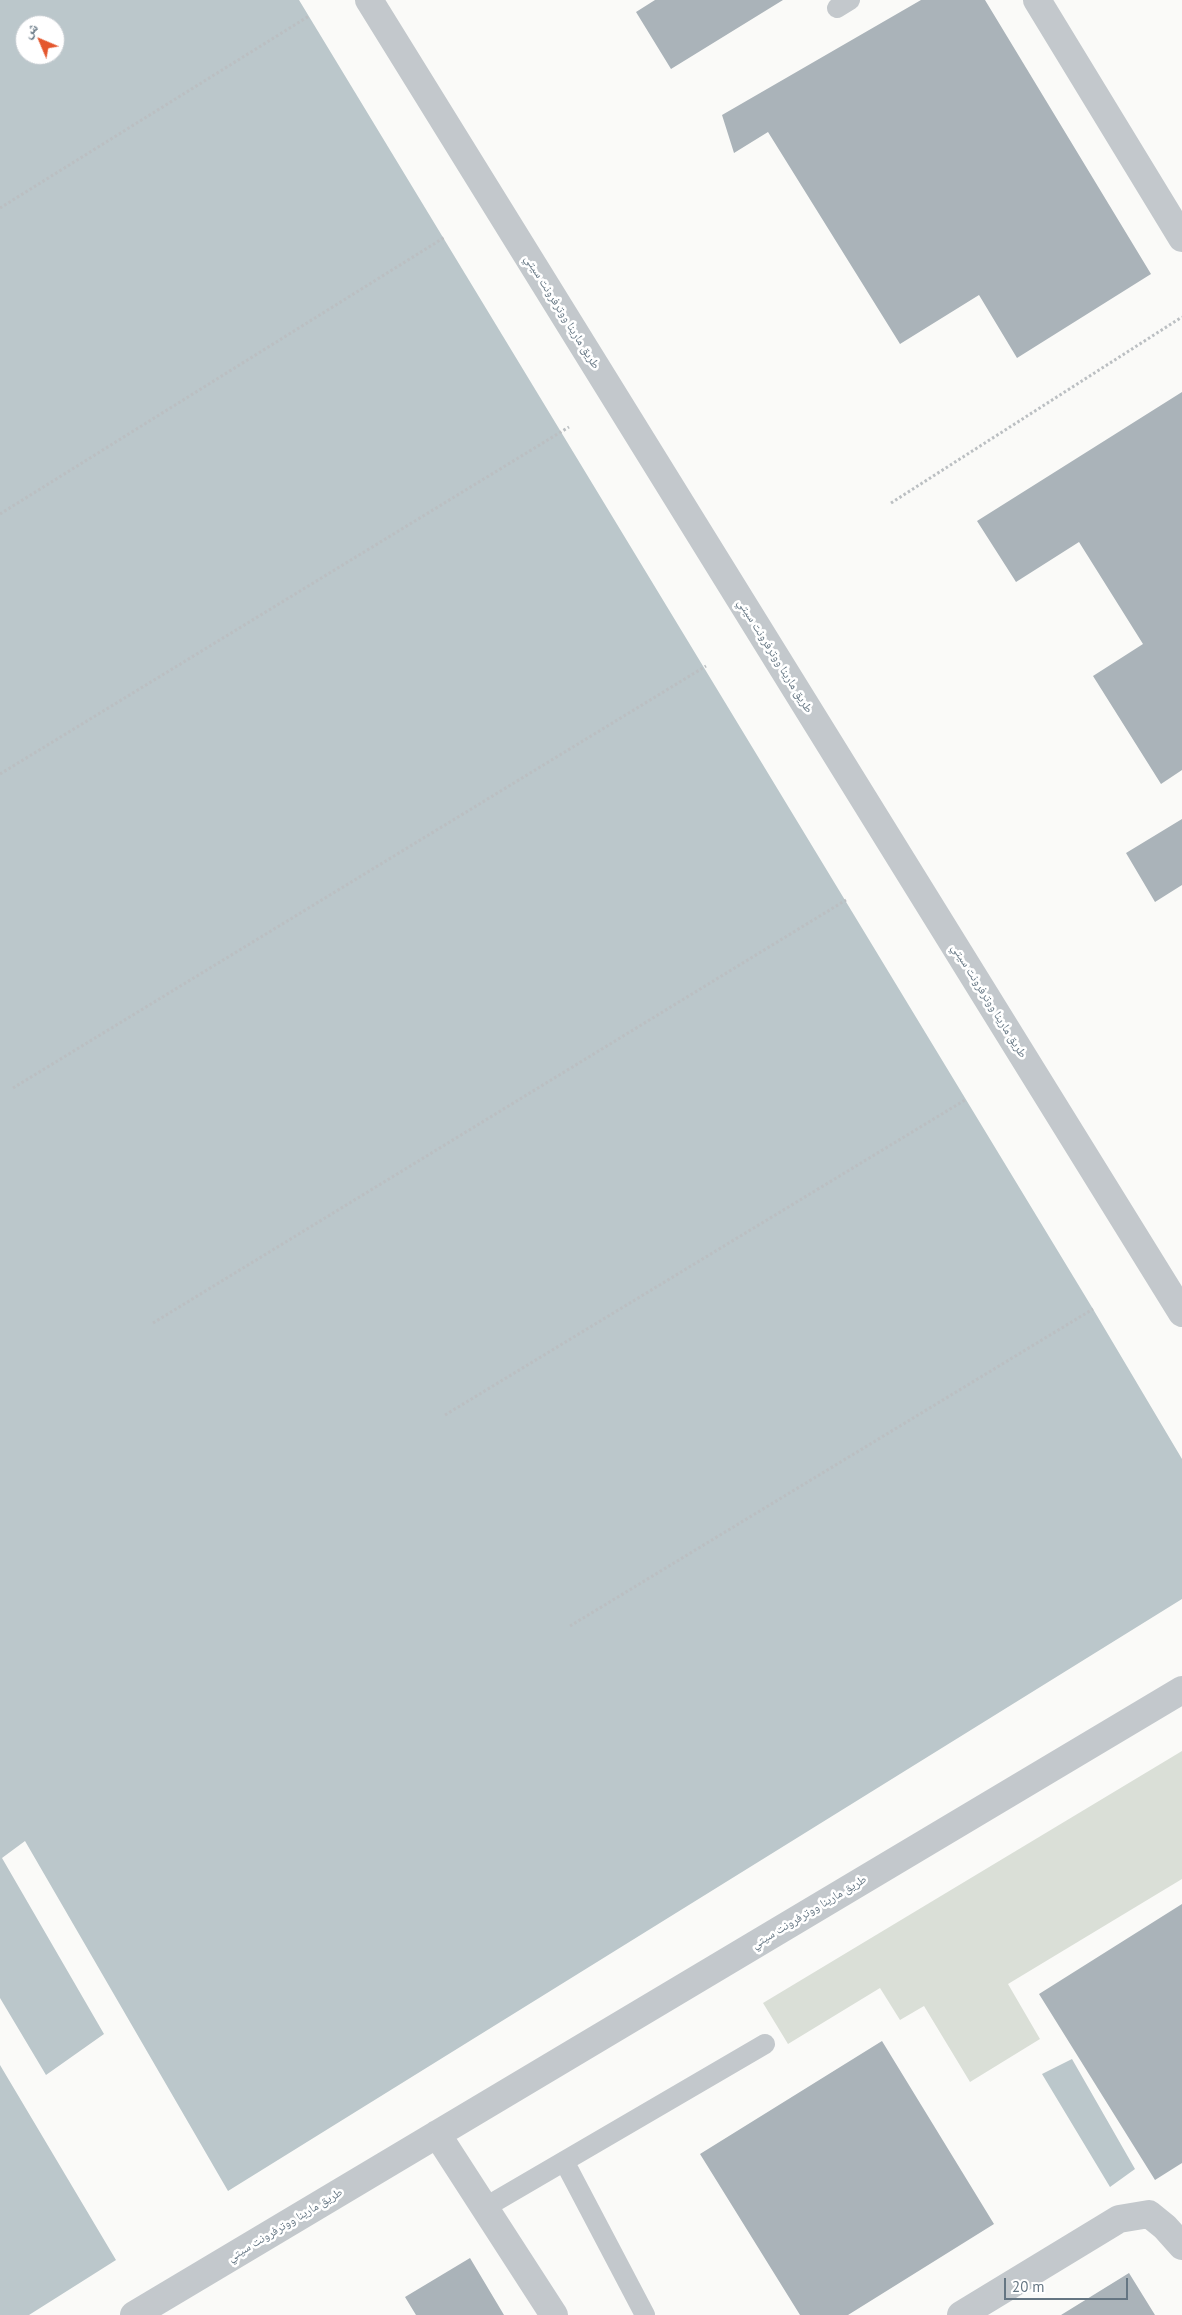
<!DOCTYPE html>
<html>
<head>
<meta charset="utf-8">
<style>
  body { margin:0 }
  #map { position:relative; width:1182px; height:2315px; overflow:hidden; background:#fafaf8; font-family:"PT Sans","Noto Naskh Arabic",sans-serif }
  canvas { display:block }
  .north { position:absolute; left:15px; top:15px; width:50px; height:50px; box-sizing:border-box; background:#fff; border:1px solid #c1c8cd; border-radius:50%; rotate:315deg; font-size:14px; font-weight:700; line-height:20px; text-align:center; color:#657683 }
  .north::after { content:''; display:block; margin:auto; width:18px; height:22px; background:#e4572e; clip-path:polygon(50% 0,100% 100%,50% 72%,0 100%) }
  .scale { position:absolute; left:1004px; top:2278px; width:124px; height:22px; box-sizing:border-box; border:2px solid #657683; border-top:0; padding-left:6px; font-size:15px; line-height:18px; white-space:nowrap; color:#657683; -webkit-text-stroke:4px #fff; paint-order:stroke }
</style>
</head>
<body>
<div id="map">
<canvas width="1182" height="2315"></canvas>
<div class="north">ش</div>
<div class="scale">20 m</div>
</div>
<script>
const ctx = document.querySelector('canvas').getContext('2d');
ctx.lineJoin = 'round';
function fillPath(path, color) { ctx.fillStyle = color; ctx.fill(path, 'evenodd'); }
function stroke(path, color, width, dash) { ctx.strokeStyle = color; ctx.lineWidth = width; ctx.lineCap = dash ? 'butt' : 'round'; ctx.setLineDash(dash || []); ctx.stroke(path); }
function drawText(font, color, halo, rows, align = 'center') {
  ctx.font = font + ' "PT Sans","Noto Naskh Arabic",sans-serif'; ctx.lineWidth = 5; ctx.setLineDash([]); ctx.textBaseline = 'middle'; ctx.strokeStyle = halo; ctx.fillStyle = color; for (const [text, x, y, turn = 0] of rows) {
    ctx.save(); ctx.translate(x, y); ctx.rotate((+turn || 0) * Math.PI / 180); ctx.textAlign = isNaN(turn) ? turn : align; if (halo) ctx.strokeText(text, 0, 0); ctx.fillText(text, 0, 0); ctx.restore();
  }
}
fillPath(new Path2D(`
  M1182,1751V1879L1008,1984L1040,2039L970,2082L924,2006L900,2020L880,1988L788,2044L763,2003Z`), '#dadfd7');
fillPath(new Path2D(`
  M0,0H299L1093,1309L1182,1459V1599L228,2191L25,1841L2,1858L104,2034L46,2075L0,1998ZM25,25H55V55H25Z
  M1072,2059L1135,2169L1110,2187L1042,2074Z
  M0,2065L116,2260L29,2315H0Z`), '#bbc7cb');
fillPath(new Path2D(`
  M655,0H783L671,69L636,12Z
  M921,0H985L1151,274L1017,358L979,295L900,344L768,132L734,153L722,115Z
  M1182,392V770L1161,784L1093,676L1143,644L1079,542L1016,582L977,521Z
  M1182,819V885L1155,902L1126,853Z
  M1182,1904V2163L1155,2180L1039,1994Z
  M882,2041L994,2224L848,2315H800L700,2154Z
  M470,2258L504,2315H416L405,2297Z
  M1129,2273L1155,2315H1061Z`), '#aab3b9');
stroke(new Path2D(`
  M0,208L309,16
  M891,503L1182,317
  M0,514L445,237
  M0,774L569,427
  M13,1088L706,666
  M153,1323L846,900
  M445,1415L965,1100
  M570,1626L1093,1309`), '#bbbfc2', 3, [2.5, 2.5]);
stroke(new Path2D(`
  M837,8L850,0
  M564,2161L645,2315
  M484,2208L765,2044`), '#c3c8cc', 20);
stroke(new Path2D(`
  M369,0L1182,1313
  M1037,0L1182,238
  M437,2134L554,2315
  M134,2315L1182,1690
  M961,2315L1119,2219L1149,2214L1165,2227L1182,2246`), '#c3c8cc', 28);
drawText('12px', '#657683', '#fff', [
  ["طريق مارينا ووترفرونت سيتي",562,312,58],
  ["طريق مارينا ووترفرونت سيتي",775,656,58],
  ["طريق مارينا ووترفرونت سيتي",989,1001,58],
  ["طريق مارينا ووترفرونت سيتي",809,1912,-31],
  ["طريق مارينا ووترفرونت سيتي",285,2225,-31]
]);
</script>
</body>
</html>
